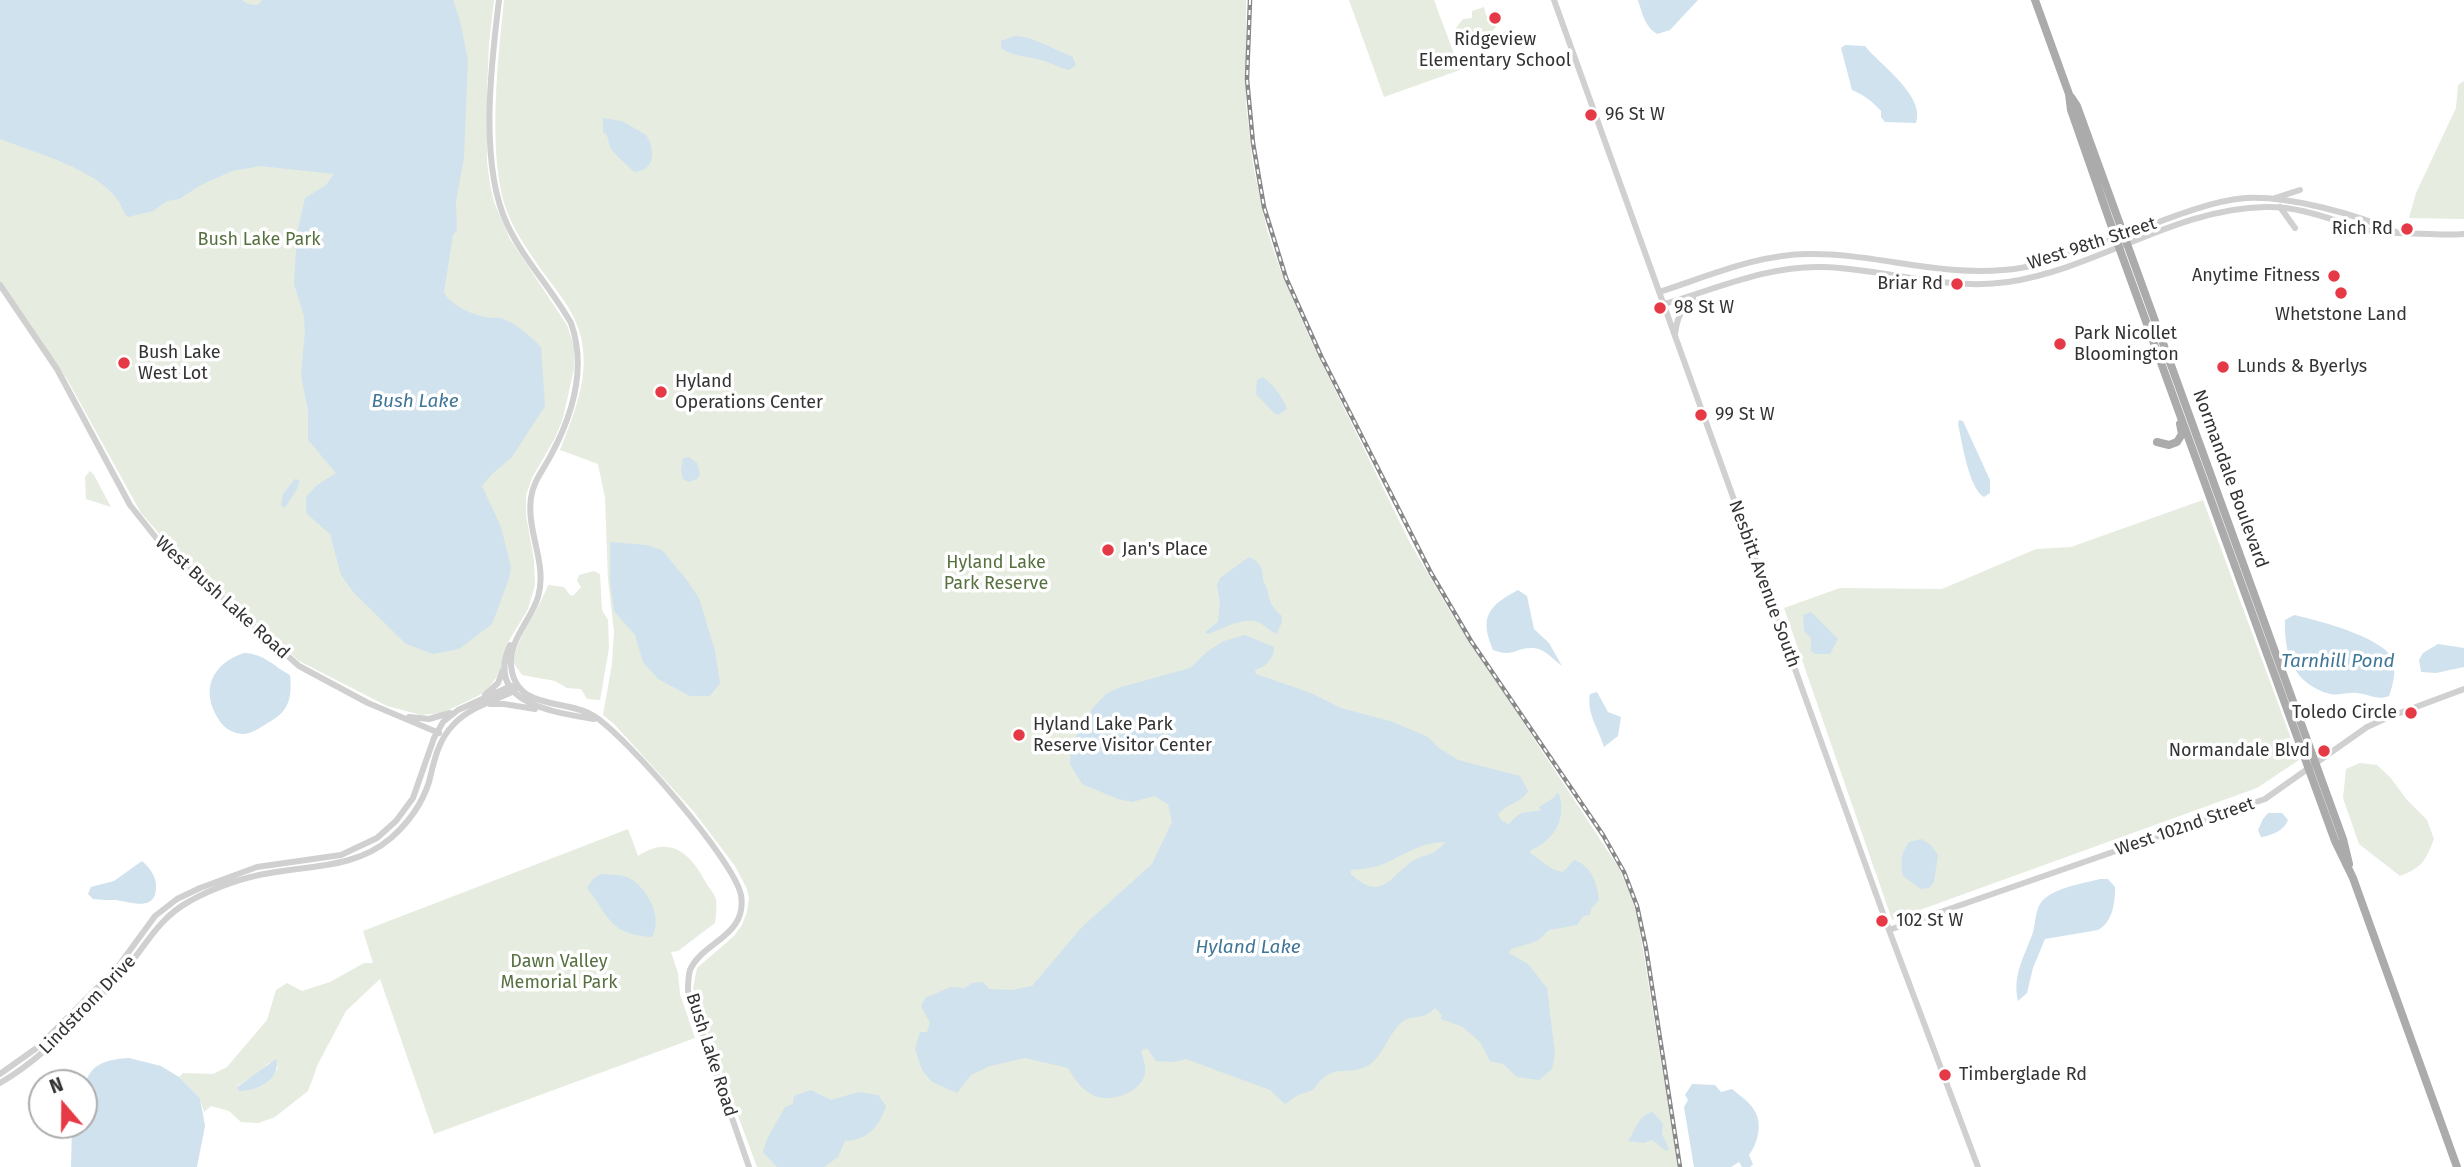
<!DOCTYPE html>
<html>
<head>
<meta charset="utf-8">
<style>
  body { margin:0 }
  #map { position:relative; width:2464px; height:1167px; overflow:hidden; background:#fff; font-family:"Fira Sans",sans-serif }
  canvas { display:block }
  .north { position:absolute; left:28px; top:1069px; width:70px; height:70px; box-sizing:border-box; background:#fff; border:2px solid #adadad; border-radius:50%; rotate:340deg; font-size:19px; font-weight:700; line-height:28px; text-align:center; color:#333 }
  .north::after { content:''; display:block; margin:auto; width:24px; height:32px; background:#e63946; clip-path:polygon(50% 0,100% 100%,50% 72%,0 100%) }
</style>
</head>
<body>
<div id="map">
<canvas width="2464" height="1167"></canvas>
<div class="north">N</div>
</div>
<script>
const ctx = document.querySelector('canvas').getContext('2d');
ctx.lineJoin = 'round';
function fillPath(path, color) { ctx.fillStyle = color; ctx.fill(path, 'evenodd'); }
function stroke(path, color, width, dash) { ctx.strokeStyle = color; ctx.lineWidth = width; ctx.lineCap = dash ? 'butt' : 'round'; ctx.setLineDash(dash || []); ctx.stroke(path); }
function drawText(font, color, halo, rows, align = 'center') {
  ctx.font = font + ' "Fira Sans",sans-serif'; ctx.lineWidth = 7; ctx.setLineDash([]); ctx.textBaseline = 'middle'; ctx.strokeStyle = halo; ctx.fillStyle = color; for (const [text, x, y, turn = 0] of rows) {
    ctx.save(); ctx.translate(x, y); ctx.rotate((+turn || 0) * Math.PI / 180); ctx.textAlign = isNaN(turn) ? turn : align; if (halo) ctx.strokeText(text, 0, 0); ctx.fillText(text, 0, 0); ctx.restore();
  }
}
fillPath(new Path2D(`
  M0,0H494L489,44L487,89V162L490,184L494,202L510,239L567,325L574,346V369L563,418L555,438L532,478L526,495V515L534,560L535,585L528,609L507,644L500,673L486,691L476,697L442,713L421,715L387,706L299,661L169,545L141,513L67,379L0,282Z
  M504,0H1246V104L1253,165L1267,230L1281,272L1310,339L1410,543L1451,613L1619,868L1630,893L1638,919L1678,1167H757L708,1035L693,988L697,968L734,936L742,925L747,912L749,898L747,889L735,866L694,812L614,724L603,715L612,664L614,632L608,579L605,498L598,464L560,450C578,404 597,359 571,312C562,296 550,282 540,268C526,247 511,227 504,203C488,146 498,59 504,0Z
  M1349,0H1434L1460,70L1384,97Z
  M1484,7L1486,15L1497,26L1485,39L1467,45C1465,38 1458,36 1456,28L1463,19L1472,18V11Z
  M2464,81V219L2409,218L2416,193L2456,108L2458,85Z
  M90,471L94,475L111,507L86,499L85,477Z
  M2203,500L2299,760L2257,788L1892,920L1784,608L1840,588L1942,589L2036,549L2071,547Z
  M594,571L600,574L602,610L608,620L609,648L600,700L587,699L581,689L567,688L555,681L522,675L513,662C518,634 538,612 548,585L564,587L570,595L573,596L581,587L577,581L579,575Z
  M2360,763L2377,765L2390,777L2407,800L2427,820L2434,839C2426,860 2422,868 2400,876L2359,844L2343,798L2346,769Z
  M628,829L638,856C669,835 690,852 705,881C708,887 715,894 716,900C717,907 716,916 715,923L678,951L671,952L678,973L680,994L695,1038L434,1134L380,979L346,1011L318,1064L308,1091L275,1117L258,1123L241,1122L229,1111L211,1106L204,1112L200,1098L179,1077L183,1073L213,1074L227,1067L267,1020L276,990L287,983L302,991L330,982L364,963H373L363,931ZM269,1063L278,1067C272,1082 256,1092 239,1091L237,1086L259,1072Z`), '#e6ecdf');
fillPath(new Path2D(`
  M0,0H242L248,4L258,5L262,0H453L460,21L468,60L464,158L456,201L457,230L453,235L444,292C450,305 471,314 485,317C492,319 500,316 506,320C519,326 531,337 541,347L545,406L512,457L492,474L482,486L501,527L511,567L509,579L492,624L459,649L433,654L406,644L354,593L341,575L330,534L306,513V497L316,486L336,473L308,440V411L301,375L305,332L304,316L294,284L297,233L305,198L326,185L334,174L260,166L232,171L201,185L179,199L167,201L153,211L128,217C122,211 122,205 117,199C96,169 33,152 0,139Z
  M1638,0H1698L1670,30L1657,34C1645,27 1642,13 1638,0Z
  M1014,36C1034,36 1053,50 1072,56L1076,65L1069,70C1058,68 1051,62 1041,60C1024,55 1017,58 1001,48V41Z
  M1845,45L1865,46C1880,65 1926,96 1916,123L1885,122L1881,117V111C1872,101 1864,95 1852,90L1841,48Z
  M603,118L622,121L646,135C656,150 655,171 634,172C627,164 615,156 610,147C607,140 610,137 603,132Z
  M1263,377C1273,385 1283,397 1287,409L1278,415L1274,413L1256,394L1257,380Z
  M1959,420L1963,421L1990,480V493L1984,497C1969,489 1962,442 1958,424Z
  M689,457L697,463L700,474L697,479L689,482L683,479L681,470L683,458Z
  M295,479L299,480L298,487L285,508L281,505L283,494Z
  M610,542L647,545L662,550L686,579L699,598L715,651L720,683L710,696H690L658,679L643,662L635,635L614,611L610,582Z
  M1249,557C1261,562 1263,569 1263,581C1269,589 1267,595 1271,603C1279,619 1288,610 1277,634C1269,631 1265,625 1258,622C1242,617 1222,629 1208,634L1205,632L1218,622L1220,603L1217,585L1220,578Z
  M1518,590L1527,596L1534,629L1549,643L1562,666C1554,660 1544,648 1533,648C1516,647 1513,658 1493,650C1479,617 1488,606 1518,590Z
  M1811,612L1838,639L1830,654H1815L1811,651V638L1804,631L1803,615Z
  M2294,615C2317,620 2382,637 2392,658C2397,669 2393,685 2389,696C2378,701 2369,694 2357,693C2348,692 2338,696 2330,694C2293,684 2284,654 2285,620Z
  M1245,635L1274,647C1274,660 1265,667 1255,670L1256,674L1311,693L1341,708L1393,722L1428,737L1439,748L1458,760L1520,776L1528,791C1521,804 1506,803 1498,815L1502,821L1509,824C1523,808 1523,814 1541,810L1539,807L1555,797L1556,793L1559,794C1567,818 1554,841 1531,850L1530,853L1554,870L1563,872L1574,860C1592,866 1597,883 1599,900L1591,909L1590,915L1583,916L1577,925L1549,930L1537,941L1511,949L1509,953L1528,964L1547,988L1555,1054L1552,1069L1539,1080L1517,1077L1503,1064L1490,1061L1480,1042L1463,1027L1441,1019L1442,1015L1435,1008C1432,1010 1430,1013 1427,1014C1419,1019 1410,1015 1402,1022C1389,1033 1382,1057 1369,1065C1345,1078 1333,1060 1313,1090L1298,1095L1285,1104L1270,1090L1186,1059L1174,1062L1156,1061L1147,1048L1141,1051C1143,1058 1146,1066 1145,1073C1142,1092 1111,1103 1095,1096C1082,1090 1075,1080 1068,1068L1025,1058L990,1066L971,1075L957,1093L932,1082L922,1070L915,1049L920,1032H927L930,1023L921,1006L925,998L951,987L965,988L972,983L983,982L989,989L1012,990L1032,986L1082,927L1152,864L1172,822L1168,804L1154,796L1132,802L1118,799L1082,784L1070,764L1071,745L1092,709L1106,694L1118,688L1190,668L1208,651L1224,641ZM1446,842C1442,846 1437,850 1433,853C1426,856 1417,857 1411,862C1389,878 1381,902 1351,874V870C1362,869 1374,868 1384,864C1405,854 1422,842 1446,842Z
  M2438,644L2464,648V667L2436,673L2421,672L2419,660L2423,653Z
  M244,653C265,654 273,666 290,675C292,696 290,710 271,721C262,726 253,734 242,734C232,733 224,728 219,720C200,691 211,664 244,653Z
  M1597,692L1608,712L1621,717L1618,736L1604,747C1599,730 1586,712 1590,694Z
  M2268,813H2282L2288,820C2285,830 2271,836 2261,837L2258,830L2263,819Z
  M1921,839L1931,845L1938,855L1934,882L1929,888L1921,889L1903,876C1900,861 1901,854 1909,842Z
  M142,861C149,867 156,876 156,885C157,913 131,902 116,900C109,900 101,900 93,899L88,894L91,887L114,881Z
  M601,874C609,875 622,874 629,878C648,888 663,918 652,937C608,934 610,917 587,888L593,879Z
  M2100,879H2108L2115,887C2115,902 2113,922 2098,930L2045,939L2033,968L2027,993L2018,1001C2012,974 2025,956 2033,932C2036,922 2035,908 2043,900C2057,887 2081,884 2100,879Z
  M129,1058L161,1066L179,1077L200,1098L205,1126L197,1167H71L72,1125H84C84,1084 79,1061 129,1058Z
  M276,1059C282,1079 256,1092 239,1091L237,1087Z
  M1692,1084L1715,1085L1721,1092L1732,1089C1739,1095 1750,1102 1754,1110C1763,1123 1758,1143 1749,1155L1753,1164L1750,1167H1742L1739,1162L1731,1167H1694L1684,1107L1688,1100L1685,1095Z
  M811,1090L831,1100L859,1092L878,1095L886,1106C879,1127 868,1140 845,1141L838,1157L824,1167H777L763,1152L767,1139L785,1107L793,1104L794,1096Z
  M1653,1112L1663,1124L1662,1134L1669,1149L1666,1151L1652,1140L1644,1143L1628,1141C1636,1130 1638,1115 1653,1112Z`), '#cfe2ee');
stroke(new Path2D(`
  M499,0C491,65 479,164 507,224C523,259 552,289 571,323C587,368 573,414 551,455C544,469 533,481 531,498C526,531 548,564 538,597C531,620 509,640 511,665C515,712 566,698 594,716C626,736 734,860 741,895C748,936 702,942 690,970C688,977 688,984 688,991L749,1167
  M1554,0L1889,930L1978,1167
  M2275,198L2300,190
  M2280,207L2295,228
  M0,285L57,369L130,505L157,539L299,666L368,703L439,733
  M1659,292C1706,277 1758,254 1808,254C1873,253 1937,276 2003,270C2035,268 2065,256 2095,246C2139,231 2202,201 2246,198C2291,196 2355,214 2396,232
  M1664,304C1716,289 1769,265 1823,267C1885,269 1946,291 2008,282C2097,269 2175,208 2266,207C2306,206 2342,225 2380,233C2385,234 2390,233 2395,233C2418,233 2441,236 2464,234
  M1675,334C1677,318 1681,309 1693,298
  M510,645C484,704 554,712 594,719
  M485,695L498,683L503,670
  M490,704H504L535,709
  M409,717L429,719L450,713
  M1889,930L2265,799L2367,727L2389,717L2464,689
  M0,1074L38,1047L117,968L155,916L177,899L200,888L257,867L341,855L377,838L396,821L413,798L434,738L443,722L458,710L511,686H518
  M0,1083C33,1064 58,1039 85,1012C97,999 111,987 122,974C145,947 158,918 190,901C213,888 244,877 270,873C313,865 356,868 391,838C408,823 422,804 429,782C434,761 438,740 454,724C469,708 495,700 514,691L518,686`), '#d0d0d0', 6);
stroke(new Path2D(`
  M2035,0L2069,94L2071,110L2116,239L2335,841L2353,878L2457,1167
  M2071,97L2077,106L2343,839L2349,864
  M2157,442L2169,445L2177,442L2182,434L2180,424`), '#ababab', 8);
const rail = new Path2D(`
  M1250,0L1247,79L1253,143L1264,207L1286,278L1321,356L1431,573L1471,641L1603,835L1624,872L1637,906L1646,948L1680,1167`);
stroke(rail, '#888', 4.5);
stroke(rail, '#fff', 2, [5]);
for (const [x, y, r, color] of [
  [1495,18,7,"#e63946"],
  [1591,115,7,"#e63946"],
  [2407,229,7,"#e63946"],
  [2334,276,7,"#e63946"],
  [1957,284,7,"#e63946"],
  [2341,293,7,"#e63946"],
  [1660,308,7,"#e63946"],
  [2060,344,7,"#e63946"],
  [124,363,7,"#e63946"],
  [2223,367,7,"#e63946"],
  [661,392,7,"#e63946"],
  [1701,415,7,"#e63946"],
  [1108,550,7,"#e63946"],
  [2411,713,7,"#e63946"],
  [1019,735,7,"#e63946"],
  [2324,751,7,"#e63946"],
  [1882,921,7,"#e63946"],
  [1945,1075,7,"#e63946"]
]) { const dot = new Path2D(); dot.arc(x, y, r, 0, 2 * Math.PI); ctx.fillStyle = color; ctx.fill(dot); stroke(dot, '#fff', 2.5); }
drawText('18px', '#333', '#fff', [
  ["Ridgeview",1495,40,"center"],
  ["Elementary School",1495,61,"center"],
  ["96 St W",1605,115],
  ["Rich Rd",2393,229,"right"],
  ["Anytime Fitness",2320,276,"right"],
  ["Briar Rd",1943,284,"right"],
  ["98 St W",1674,308],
  ["Whetstone Land",2341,315,"center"],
  ["Park Nicollet",2074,334],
  ["Bloomington",2074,355],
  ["Bush Lake",138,353],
  ["West Lot",138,374],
  ["Lunds & Byerlys",2237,367],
  ["Hyland",675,382],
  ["Operations Center",675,403],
  ["99 St W",1715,415],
  ["Jan's Place",1122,550],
  ["Toledo Circle",2397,713,"right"],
  ["Hyland Lake Park",1033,725],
  ["Reserve Visitor Center",1033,746],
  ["Normandale Blvd",2310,751,"right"],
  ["102 St W",1896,921],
  ["Timberglade Rd",1959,1075]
], 'left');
drawText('18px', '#56703f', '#fff', [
  ["Bush Lake Park",259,240],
  ["Hyland Lake",996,563],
  ["Park Reserve",996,584],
  ["Dawn Valley",559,962],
  ["Memorial Park",559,983]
]);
drawText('18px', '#333', '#fff', [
  ["West 98th Street",2092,244,-18],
  ["Normandale Boulevard",2230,479,70],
  ["Nesbitt Avenue South",1764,584,70],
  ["West Bush Lake Road",222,598,42],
  ["West 102nd Street",2185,827,-19],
  ["Lindstrom Drive",88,1005,-46],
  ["Bush Lake Road",711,1055,72]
]);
drawText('italic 19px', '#3f7597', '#fff', [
  ["Bush Lake",415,402],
  ["Tarnhill Pond",2338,662],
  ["Hyland Lake",1248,948]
]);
</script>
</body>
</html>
